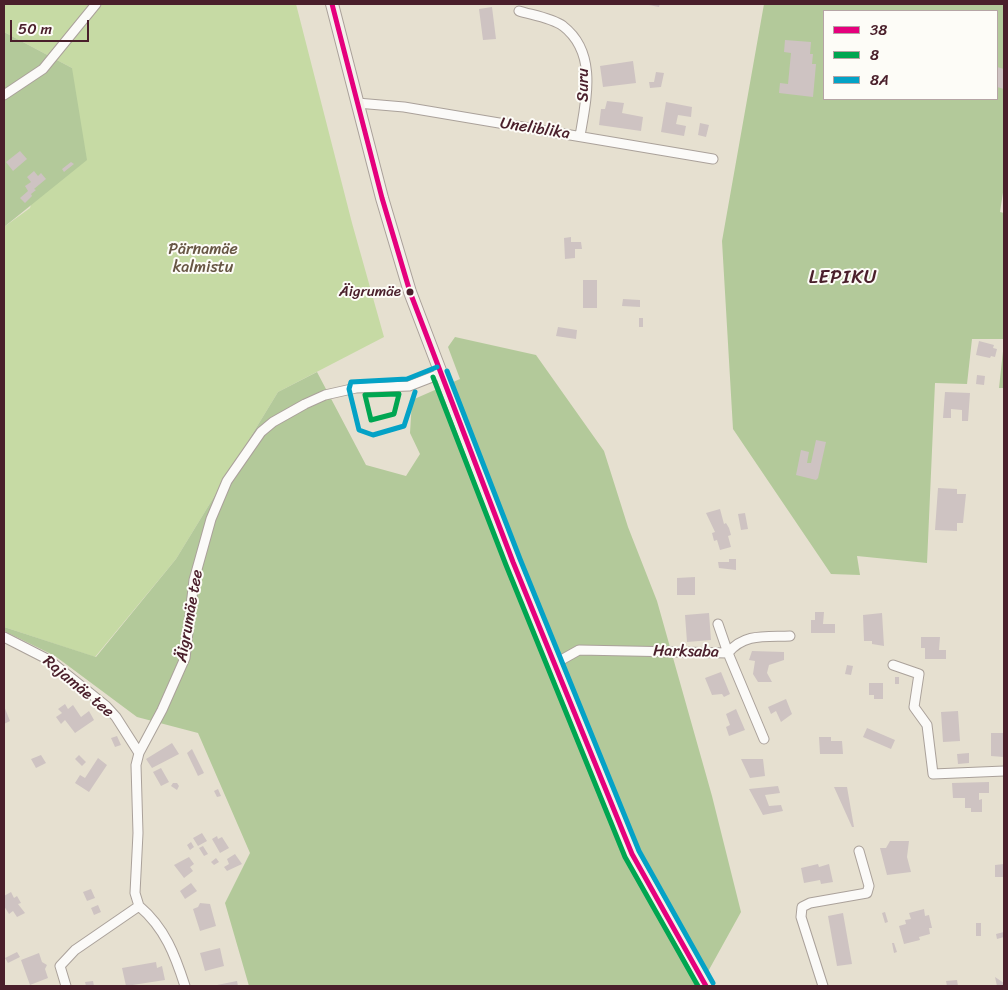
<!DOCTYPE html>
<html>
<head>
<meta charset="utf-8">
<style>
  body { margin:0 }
  #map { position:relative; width:1008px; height:990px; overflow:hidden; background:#e6e0d0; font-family:Sriracha,sans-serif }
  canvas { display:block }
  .frame { position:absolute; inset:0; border:5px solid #4a1f2b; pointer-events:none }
  .legend { position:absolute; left:823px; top:10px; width:175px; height:90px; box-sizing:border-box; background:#fdfcf7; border:1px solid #b5a4a5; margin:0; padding:6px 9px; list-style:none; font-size:15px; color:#4a1f2b }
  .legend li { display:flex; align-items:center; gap:10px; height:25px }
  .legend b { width:25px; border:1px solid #b5a4a5 }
  .scale { position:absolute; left:10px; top:20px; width:79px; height:22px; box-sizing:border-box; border:2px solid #4a1f2b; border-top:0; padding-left:6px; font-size:15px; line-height:18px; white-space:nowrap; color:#4a1f2b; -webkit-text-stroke:4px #fdfcf7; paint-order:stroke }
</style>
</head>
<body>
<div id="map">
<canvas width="1008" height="990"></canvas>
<div class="frame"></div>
<ul class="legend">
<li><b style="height:6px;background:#e5007d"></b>38</li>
<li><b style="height:6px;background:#00a651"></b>8</li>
<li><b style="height:6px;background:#04a2c6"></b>8A</li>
</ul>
<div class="scale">50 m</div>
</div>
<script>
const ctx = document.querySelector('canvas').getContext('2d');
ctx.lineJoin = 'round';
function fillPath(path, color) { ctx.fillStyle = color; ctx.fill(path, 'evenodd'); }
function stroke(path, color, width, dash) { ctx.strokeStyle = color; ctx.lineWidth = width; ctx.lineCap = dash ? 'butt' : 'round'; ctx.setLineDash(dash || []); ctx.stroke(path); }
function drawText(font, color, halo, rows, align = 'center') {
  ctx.font = font + ' Sriracha,sans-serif'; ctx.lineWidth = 4; ctx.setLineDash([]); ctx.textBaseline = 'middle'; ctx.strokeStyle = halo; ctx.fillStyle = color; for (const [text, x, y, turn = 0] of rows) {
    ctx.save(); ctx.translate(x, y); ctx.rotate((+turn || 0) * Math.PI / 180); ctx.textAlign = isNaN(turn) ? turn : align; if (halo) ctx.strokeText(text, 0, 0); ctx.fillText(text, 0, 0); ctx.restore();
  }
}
fillPath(new Path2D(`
  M4,4H296L352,223L384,337L278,392L176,559L95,657L4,627V227L30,208L72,68L4,32Z`), '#c6daa4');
fillPath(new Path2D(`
  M764,4H1004V186L1000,212L1004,213V339H972L967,384L935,383L927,563L857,556L860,575L831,574L733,429L722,241ZM824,11H997V99H824Z
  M4,32L72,68L87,160L4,227Z
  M455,337L536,355L604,451L628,527L657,601L712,796L741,912L700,986H249L225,903L250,853L198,733L137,717L55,656L4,631V627L96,657L176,559L278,392L317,372L366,465L406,476L420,454L410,433L412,400L460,379L448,347Z
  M1004,342V388H999Z`), '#b3c99a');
fillPath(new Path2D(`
  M644,4H660L659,7Z
  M492,7L496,39L483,40L479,9Z
  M785,40L811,42L810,54H813L812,64H816L813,97L779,93L780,83L788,84L791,53L784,52Z
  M633,61L636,83L603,87L600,66Z
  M997,67L1004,69V89L997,87Z
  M656,72L664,73L661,87L650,88L649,82H654Z
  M607,101L624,103L622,113L643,117L641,131L599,125L601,109H605Z
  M666,102L692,107L691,117L678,115L676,124L686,126L684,136L661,132Z
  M700,123L709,125L706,137L698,135Z
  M20,151L27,159L13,171L6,162Z
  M71,162L74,164L64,172L62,169Z
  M34,171L38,176L41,173L46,179L34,189L36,190L31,194L32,196L25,203L20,198L28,191L25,186L31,182L27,177Z
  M571,237V242H581L582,249H575V258L565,259L564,238Z
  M583,280H597V308H583Z
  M623,299L640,300V307L622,306Z
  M639,318H643V327H639Z
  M558,327L577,330L576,339L556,336Z
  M979,341L994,345L993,348L997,349L995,357L991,356L990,358L976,355Z
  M977,375L985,376L984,385L976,384Z
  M945,392L970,393L968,421H962V410L951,409V418H943Z
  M816,440L826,442L818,478L816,480L796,475L801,450L809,452L807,463H811Z
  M938,488L957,489V494H966L963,523H957V531L935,530Z
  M720,509L724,524L726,523L729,528L731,535L728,536L731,547L720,550L717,540L714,541L712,533L715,532L706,513Z
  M745,513L748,529L741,530L738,514Z
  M729,559H736V570L719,568L718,562H729Z
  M695,577V595H677V578Z
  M815,612H824L823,624H835V633H811V620H815Z
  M709,613L711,640L687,642L685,615Z
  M882,613L884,646L872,644V641H864L863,615Z
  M921,637H940L939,650H946V659H925V648H921Z
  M752,651L784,652V660L769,665L767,673L772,682H758L753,674L755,661L749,660Z
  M847,665L853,666L851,675L845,674Z
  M721,672L730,694L724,697L722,694L712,695L705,678Z
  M895,677H899V684H895Z
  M869,683H883V699H874V695H869Z
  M786,699L792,714L781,722L776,711L771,714L768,707Z
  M65,704L68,709L73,705L81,717L89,711L94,720L75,733L65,720L61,724L56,717L62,713L58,709Z
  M4,706L10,721L4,724Z
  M736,709L745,730L729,736L726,727L730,725L726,714Z
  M958,711L960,741L943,742L941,712Z
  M867,728L895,740L891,749L863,737Z
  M991,733H1004V757L991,756Z
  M117,736L121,745L115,747L111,738Z
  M819,737H831V741H842L843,754H820Z
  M172,743L179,754L152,768L146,759Z
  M192,749L204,773L198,776L187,753Z
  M969,753V763L958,764L957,754Z
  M41,755L46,763L36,768L31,759Z
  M79,755L86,762L82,766L75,759Z
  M98,758L107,765L89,792L75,783L80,775L85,778Z
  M741,759H763L765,776L750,778Z
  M161,768L169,782L161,786L153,772Z
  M989,782V793H979V800L982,799V812H971V808H965V798H953L952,783Z
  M173,783H177L179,786L177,790L171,786Z
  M778,786L780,793L765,795L769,806L781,805L783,811L763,815L749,789Z
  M834,787H847L854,827H852Z
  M218,789L221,796L217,797L214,791Z
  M202,833L207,841L198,846L193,838Z
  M217,836L218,839L222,837L229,848L220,853L212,839Z
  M890,841H909L907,857L911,872L887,875L880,848H886Z
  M191,842L194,847L190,850L187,845Z
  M203,846L208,854L204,856L199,848Z
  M235,854L242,864L227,871L224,867L229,864L227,859Z
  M189,857L194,864L190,867L193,871L184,878L174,865Z
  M216,858L219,862L214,865L211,862Z
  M818,864L819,867L829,864L833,882L821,884L820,880L804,883L801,868Z
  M1004,864V877H995V865Z
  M191,883L197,891L185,899L180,891Z
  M91,889L95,898L87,901L83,892Z
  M11,892L14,898L17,896L21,903L18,904L25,913L17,917L13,911L9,914L4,906V896Z
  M200,903L210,904L216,926L200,931L193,909L198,907Z
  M98,905L101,912L94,915L91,908Z
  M924,909L925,916L929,915L932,928H929L930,934L919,937L920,940L904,944L899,926L906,924L905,920L911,919L909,913Z
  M885,912L888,922L885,923L882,913Z
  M843,913L852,964L837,966L828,916Z
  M976,923H981V936H976Z
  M1004,932V937L997,939L996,934Z
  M892,943H894L897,952L894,953Z
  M220,948L224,966L205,971L200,953Z
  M17,952L20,957L8,963L5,958Z
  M39,953L42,962L47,965L45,969L48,978L30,985L21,960Z
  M156,962L157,968L162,966L165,980L126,986L122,968Z
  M995,977L1004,983V986H997Z
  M957,980L958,986H947L946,981Z
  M93,981L94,986H86L85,982Z
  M237,981L238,986H217V985Z`), '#cec3c2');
const minor = new Path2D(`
  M519,11C532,15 552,18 563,26C598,53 586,100 580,136
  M4,95L43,69L96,4
  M357,103L404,107L713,159
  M718,624L728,653C744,633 766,637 790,636
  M4,637L49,660L106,706L116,717L139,753
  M554,664L579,650L728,653L764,739
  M893,665L919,674L914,707L927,725L933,774L1004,771
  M139,906L135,893L138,833L136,765L139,753L162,710L185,658L194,580L211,519L227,481L261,432L273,422L305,404L325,395L356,388L409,386L440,374
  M139,906C165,928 175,955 185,986
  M66,986L60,966L75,950L139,906
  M823,986L801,917L802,907L810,903L867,893L869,886L859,851`);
const secondary = new Path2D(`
  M332,4L382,198L410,292L513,562L632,854C654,899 685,940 706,986`);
stroke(minor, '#aaa19a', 11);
stroke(secondary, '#aaa19a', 14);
stroke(minor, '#fbfaf8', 9);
stroke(secondary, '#f4f0ea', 12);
stroke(new Path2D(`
  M332,4L382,198L410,292L513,562L632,854L706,986`), '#e5007d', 5);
stroke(new Path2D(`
  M433,377L506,565L625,857L698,986
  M399,394L394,414L371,420L365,395Z`), '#00a651', 5);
stroke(new Path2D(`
  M447,371L520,559L639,851L713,983
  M415,392L404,426L373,435L359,430L349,389L351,382L407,379L437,367`), '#04a2c6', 5);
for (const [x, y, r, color] of [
  [410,292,4.5,"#4a1f2b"]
]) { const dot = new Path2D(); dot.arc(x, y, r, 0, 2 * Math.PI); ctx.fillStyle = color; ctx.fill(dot); stroke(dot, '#fdfcf7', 2); }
drawText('15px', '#4a1f2b', '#fdfcf7', [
  ["Äigrumäe",401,292]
], 'right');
drawText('16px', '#4a1f2b', '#fdfcf7', [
  ["Suru",584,85,-90],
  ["Uneliblika",535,129,9],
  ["Äigrumäe tee",190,616,-80],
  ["Harksaba",686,652,1],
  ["Rajamäe tee",78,687,40]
]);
drawText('16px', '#675644', '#fdfcf7', [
  ["Pärnamäe",203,250],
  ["kalmistu",203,268]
]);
ctx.letterSpacing = '1px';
drawText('19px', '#4a1f2b', '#fdfcf7', [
  ["LEPIKU",843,278]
]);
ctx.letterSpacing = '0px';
</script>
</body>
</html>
